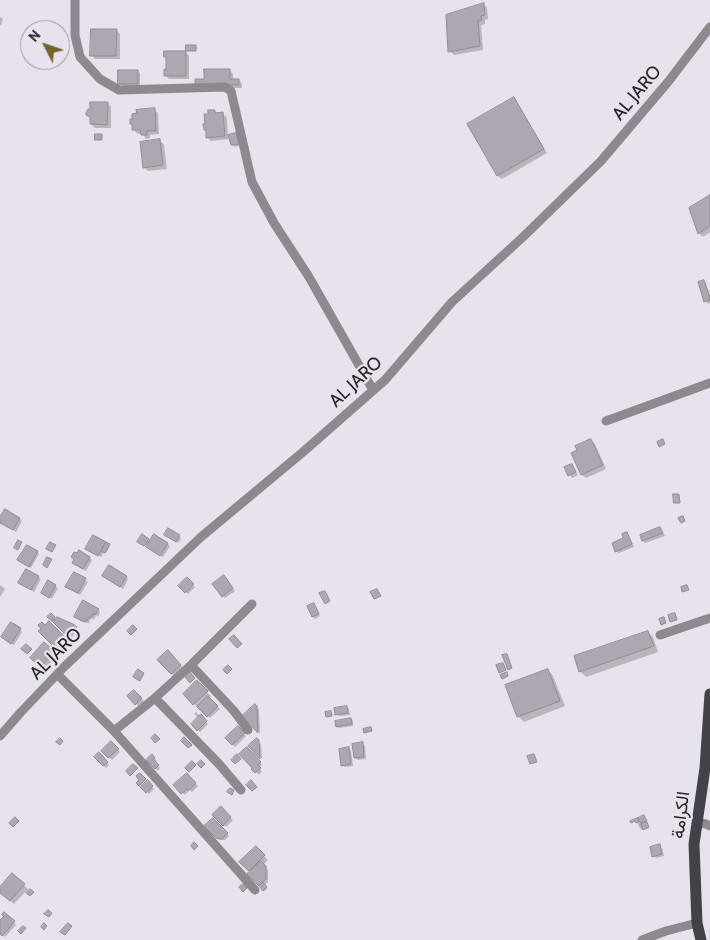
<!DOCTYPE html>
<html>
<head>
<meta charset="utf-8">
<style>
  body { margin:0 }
  #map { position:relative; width:710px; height:940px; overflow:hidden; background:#e6e3ec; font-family:Cabin,sans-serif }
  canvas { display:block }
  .north { position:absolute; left:20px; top:20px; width:50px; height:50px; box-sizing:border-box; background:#e6e3ec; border:1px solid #99979d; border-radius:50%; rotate:311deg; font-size:14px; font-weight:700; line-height:20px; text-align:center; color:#252427 }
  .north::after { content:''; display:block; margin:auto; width:18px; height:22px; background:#756432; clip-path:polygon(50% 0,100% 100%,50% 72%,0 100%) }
</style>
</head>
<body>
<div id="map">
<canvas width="710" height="940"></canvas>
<div class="north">N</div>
</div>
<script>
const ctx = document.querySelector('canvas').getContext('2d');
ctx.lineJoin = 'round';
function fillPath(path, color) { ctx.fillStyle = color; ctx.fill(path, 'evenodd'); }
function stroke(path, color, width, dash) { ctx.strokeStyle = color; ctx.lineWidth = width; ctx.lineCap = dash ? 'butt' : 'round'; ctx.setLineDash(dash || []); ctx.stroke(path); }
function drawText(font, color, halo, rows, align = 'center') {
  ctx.font = font + ' Cabin,Vazirmatn,sans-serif'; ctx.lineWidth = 4.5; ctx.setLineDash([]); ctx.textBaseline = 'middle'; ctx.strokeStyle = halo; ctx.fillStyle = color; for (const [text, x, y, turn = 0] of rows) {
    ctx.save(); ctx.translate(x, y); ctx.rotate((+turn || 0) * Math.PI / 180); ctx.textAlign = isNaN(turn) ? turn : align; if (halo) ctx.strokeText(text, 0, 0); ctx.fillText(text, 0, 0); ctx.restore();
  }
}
fillPath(new Path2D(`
  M483,4L487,8L488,19L485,20V24L481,25L483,50L454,55L450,51Z
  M0,17L3,19L1,25H0Z
  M116,30L120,34V59H95L91,55Z
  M185,52L189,56V79H169L165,75L167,70V59L165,57Z
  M229,70L233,74V80H239L242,84V88H200L205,80Z
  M137,71L140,73V86H122L119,84Z
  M514,99L517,103L547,153L502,179L498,176L469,125Z
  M107,103L111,107V128H95L91,124Z
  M154,110L158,113L159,134L150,135V138L146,139L142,133L138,134L134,130L133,126L131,124Z
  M214,111L217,114H223L227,118L228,139L211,141L207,137V131L205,129L209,115Z
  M236,134L238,136L240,146L234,147L232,145Z
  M160,141L164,145L167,169L148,171L144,167Z
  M710,196V232L703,237L699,233Z
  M704,281L706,284L710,295V303L708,304L706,301Z
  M591,441L595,444L606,469L586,478L582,475L573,453Z
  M572,465L578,475L572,478L566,468Z
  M20,519L22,521L16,532L0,522V520Z
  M660,528L665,536L645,543L643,541L641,536Z
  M627,533L629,536L634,547L619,553L616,551L625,539Z
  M179,536L181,539L178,543L168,537Z
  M93,537L110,546L106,553L104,552L101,557L89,551Z
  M148,540L151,542L168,544L170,546L163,557L139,541Z
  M37,552L39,554L31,568L21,562Z
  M90,558L92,560L86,571L76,565Z
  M74,573L88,582L80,595L69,589Z
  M104,576L126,577L128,579L123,589Z
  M38,577L41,579L34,592L19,583Z
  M187,579L195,587L188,594L180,586Z
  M226,579L235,591L225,598L223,596Z
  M0,585L5,589L0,597Z
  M55,586L58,588L52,599L45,595Z
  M313,604L320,616L315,619L313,616Z
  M98,610L100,612L98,617L96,615L94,620L91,618L89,623H85L75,617Z
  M51,615L56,620L72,625L78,630L71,638L49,617Z
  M49,622L69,643L60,651L40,631Z
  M20,629L22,632L14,645L5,640Z
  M648,632L653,637L658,652L586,677L581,672L576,657Z
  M44,643L57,656L45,670L35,661Z
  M168,652L183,668L174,676L159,660Z
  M548,670L553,676L565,706L524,722L518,716Z
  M197,682L211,696L209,698L220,709L210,718L199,707L198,708L185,694Z
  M134,691L144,701L138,706L129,696Z
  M255,706L259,710L260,733L244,716Z
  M347,707L349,709L350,715L339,716L336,714Z
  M196,712L208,724L200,732L192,724L199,718L194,714Z
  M350,719L353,721V726L339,728L337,726Z
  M238,728L246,736L235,747L227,738Z
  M257,740L261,744L262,759L250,746Z
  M111,743L120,752L112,760L103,751Z
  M362,744L365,746L366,759L358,760L355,758Z
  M247,749L262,765L259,768L262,771L259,775L253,769Z
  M348,749L351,751L353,766L345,767L342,765Z
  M99,753L109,765L106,768L95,757Z
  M152,756L157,761L155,763L160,768L158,771L148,760Z
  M187,774L198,786L192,792L190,790L185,795L175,785Z
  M148,782L154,789L149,794L142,787Z
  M221,808L233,820L226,827L214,815Z
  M644,817L647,822H645L649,828L641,830L636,820Z
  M213,819L229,836L225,840H219L206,826Z
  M659,846L662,848L664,856L656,858L654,856Z
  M256,848L268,860L263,865L268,870V882L264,885L267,888L265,891L249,874L251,872L241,862Z
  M24,885L28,889L14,904L0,891V889Z
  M4,914L16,925L5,937L0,933V922L5,916Z`), '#0003');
const building = new Path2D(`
  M484,3L485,15L481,16L482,20L478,21L480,46L448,52L446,15Z
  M91,29H117L116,56H90Z
  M186,45H196V51H186Z
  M164,51H186V76H164V69H166V57H164Z
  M204,69H230V79H239V85H195V79H204Z
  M118,70H138V84H118Z
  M514,97L544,149L497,176L467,124Z
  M90,102H108L107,125L90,124V117L86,115V113L88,109H90Z
  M155,108L156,131H147V135H141L140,130H132V124H130V119H132V114L137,113L136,110Z
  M208,110H215V113L223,112L225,136L206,138V130H204L203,124L205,123L204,114H208Z
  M236,133L239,144L231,145L228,135Z
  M95,134H102V140H95Z
  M160,139L163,165L143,168L140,142Z
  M710,195V226L698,234L689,208Z
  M704,280L710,298V300L704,302L698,282Z
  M591,439L603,465L581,475L571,453L577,450L575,446Z
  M663,439L665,444L659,447L657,442Z
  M572,464L576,472L568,476L564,467Z
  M673,494H679L680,503H674Z
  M5,509L20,518L13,530L0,523V517Z
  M683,516L685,521L681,523L678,518Z
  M660,527L663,533L642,541L640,535Z
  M168,528L180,535L176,542L164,535Z
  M627,532L632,544L615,552L612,543L623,538L622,534Z
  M142,534L149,539L144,546L137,542Z
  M154,534L168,543L160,556L146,547Z
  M93,535L106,542L98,556L85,549Z
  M18,540L22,542L18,550L14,548Z
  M50,542L56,545L52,552L46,549Z
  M106,542L110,544L105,553L101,551Z
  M27,545L38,551L29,567L17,560Z
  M79,550L90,557L83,569L72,563L74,559L71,557L74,552L77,553Z
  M47,557L52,559L47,568L43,565Z
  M109,565L127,576L120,587L102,576Z
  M26,569L39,576L31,590L18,583Z
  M74,572L86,578L78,593L65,587Z
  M224,575L233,588L222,597L212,584Z
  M187,577L194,584L185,593L178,586Z
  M48,580L56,585L49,598L41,593Z
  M687,585L689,590L682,592L681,587Z
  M377,589L381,596L374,599L370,592Z
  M325,591L330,601L325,604L319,593Z
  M83,600L99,609L95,615L93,614L91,618L89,617L87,621H82L74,617Z
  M314,603L319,614L312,617L307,606Z
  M51,613L55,617L52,621L47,617Z
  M675,613L677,620L670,622L668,615Z
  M57,617L73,624L77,627L68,637L53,622Z
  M664,617L666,623L661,625L659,619Z
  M49,621L66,638L56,649L38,631L41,629L38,625L42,622L45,625Z
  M11,622L21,628L11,644L1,637Z
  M133,625L137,629L131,635L127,631Z
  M648,631L654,646L579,672L574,656Z
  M234,635L242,644L237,648L229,639Z
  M44,642L54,651L41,667L30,658Z
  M26,644L32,649L27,654L21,649Z
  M168,650L181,665L171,674L157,660Z
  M507,654L512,668L508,670L502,655Z
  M503,663L506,670L499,673L496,665Z
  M228,665L232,669L227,674L223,670Z
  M138,669L144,673L140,681L133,677Z
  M548,669L560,701L517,717L505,685Z
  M190,672L195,678L190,683L185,677Z
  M507,672L508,676L502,679L500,675Z
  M197,680L208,691L193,705L183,694Z
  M134,690L142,698L135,705L127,696Z
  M208,696L218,706L207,717L197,707Z
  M255,704L257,706L258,733L242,716Z
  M347,706L348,713L335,715L334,708Z
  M331,711L332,716L326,717L325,712Z
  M201,714L207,721L197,731L191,724Z
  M351,718L352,724L336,727L335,721Z
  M238,726L245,733L232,745L225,738Z
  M371,727L372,731L364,733L363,729Z
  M155,734L160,739L155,743L151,738Z
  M184,737L192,745L188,748L181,741Z
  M60,738L63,741L60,745L56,742Z
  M257,738L259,740L260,759L248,746Z
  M111,741L119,749L108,758L101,751Z
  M363,742L364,757L354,758L352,744Z
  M247,747L261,762L258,765L261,768L255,773L251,769L252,768L239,754Z
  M349,747L351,764L341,766L339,749Z
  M99,752L108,762L103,766L94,757Z
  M152,754L155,758L153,759L159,765L155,769L146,760Z
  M237,754L241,759L235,764L231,760Z
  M534,754L537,762L530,764L527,756Z
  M201,760L205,764L201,768L197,764Z
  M192,761L196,765L189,772L185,768Z
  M133,764L138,768L130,776L126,771Z
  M140,773L146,779L139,786L136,783L139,780L136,776Z
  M187,773L196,783L189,790L187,789L181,794L173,785Z
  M148,780L153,786L146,793L140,787Z
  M251,780L257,787L252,791L246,785Z
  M230,788L234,790L232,795L227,792Z
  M221,806L231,817L223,826L212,815Z
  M644,815L647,821L641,823L638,818Z
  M15,817L19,821L13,827L9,823Z
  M213,818L228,833L222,839L216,838L204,826Z
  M638,818L639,822L636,823L635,821L631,823L630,821Z
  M647,822L649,827L643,830L641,824Z
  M194,842L198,846L194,850L191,846Z
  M660,844L662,854L652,857L650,847Z
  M256,846L265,855L249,871L239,862Z
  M261,861L266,866V879L259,886L247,874Z
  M12,873L25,884L10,901L0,893V887Z
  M264,883L267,887L263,891L260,887Z
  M243,884L247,888L243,892L239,887Z
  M30,889L34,892L30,896L26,893Z
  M48,910L52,913L49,917L44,914Z
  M4,912L15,921L2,936L0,934V920L4,916L2,915Z
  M44,923L47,926L44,930L41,927Z
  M68,923L72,926L65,935L60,932Z
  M23,926L26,928L21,934L18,931Z`);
fillPath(building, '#aba8b1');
stroke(building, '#908d95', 1);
stroke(new Path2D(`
  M75,0V35L80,57L100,79L119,90L225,87L231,91L252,182L274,223L309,277L373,390
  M606,421L710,383
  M660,635L710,618
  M191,665L234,711L248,730
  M57,674L114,731L255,890
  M155,698L219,764L241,790
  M114,731L155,698L191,665L252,604
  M0,736L21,712L64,667L201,537L303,452L385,380L452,302L523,237L601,161L668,82L710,27
  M697,822L706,824L710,826
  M642,940L666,931L697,923`), '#8c8a8e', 9);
stroke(new Path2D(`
  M701,940L697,923L694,844L705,768L710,694`), '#444249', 11);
drawText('18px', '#252427', '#e6e3ec', [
  ["AL JARO",637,93,-50],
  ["AL JARO",356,382,-43],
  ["AL JARO",56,654,-45],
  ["الكرامة",681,815,-83]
]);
</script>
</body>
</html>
